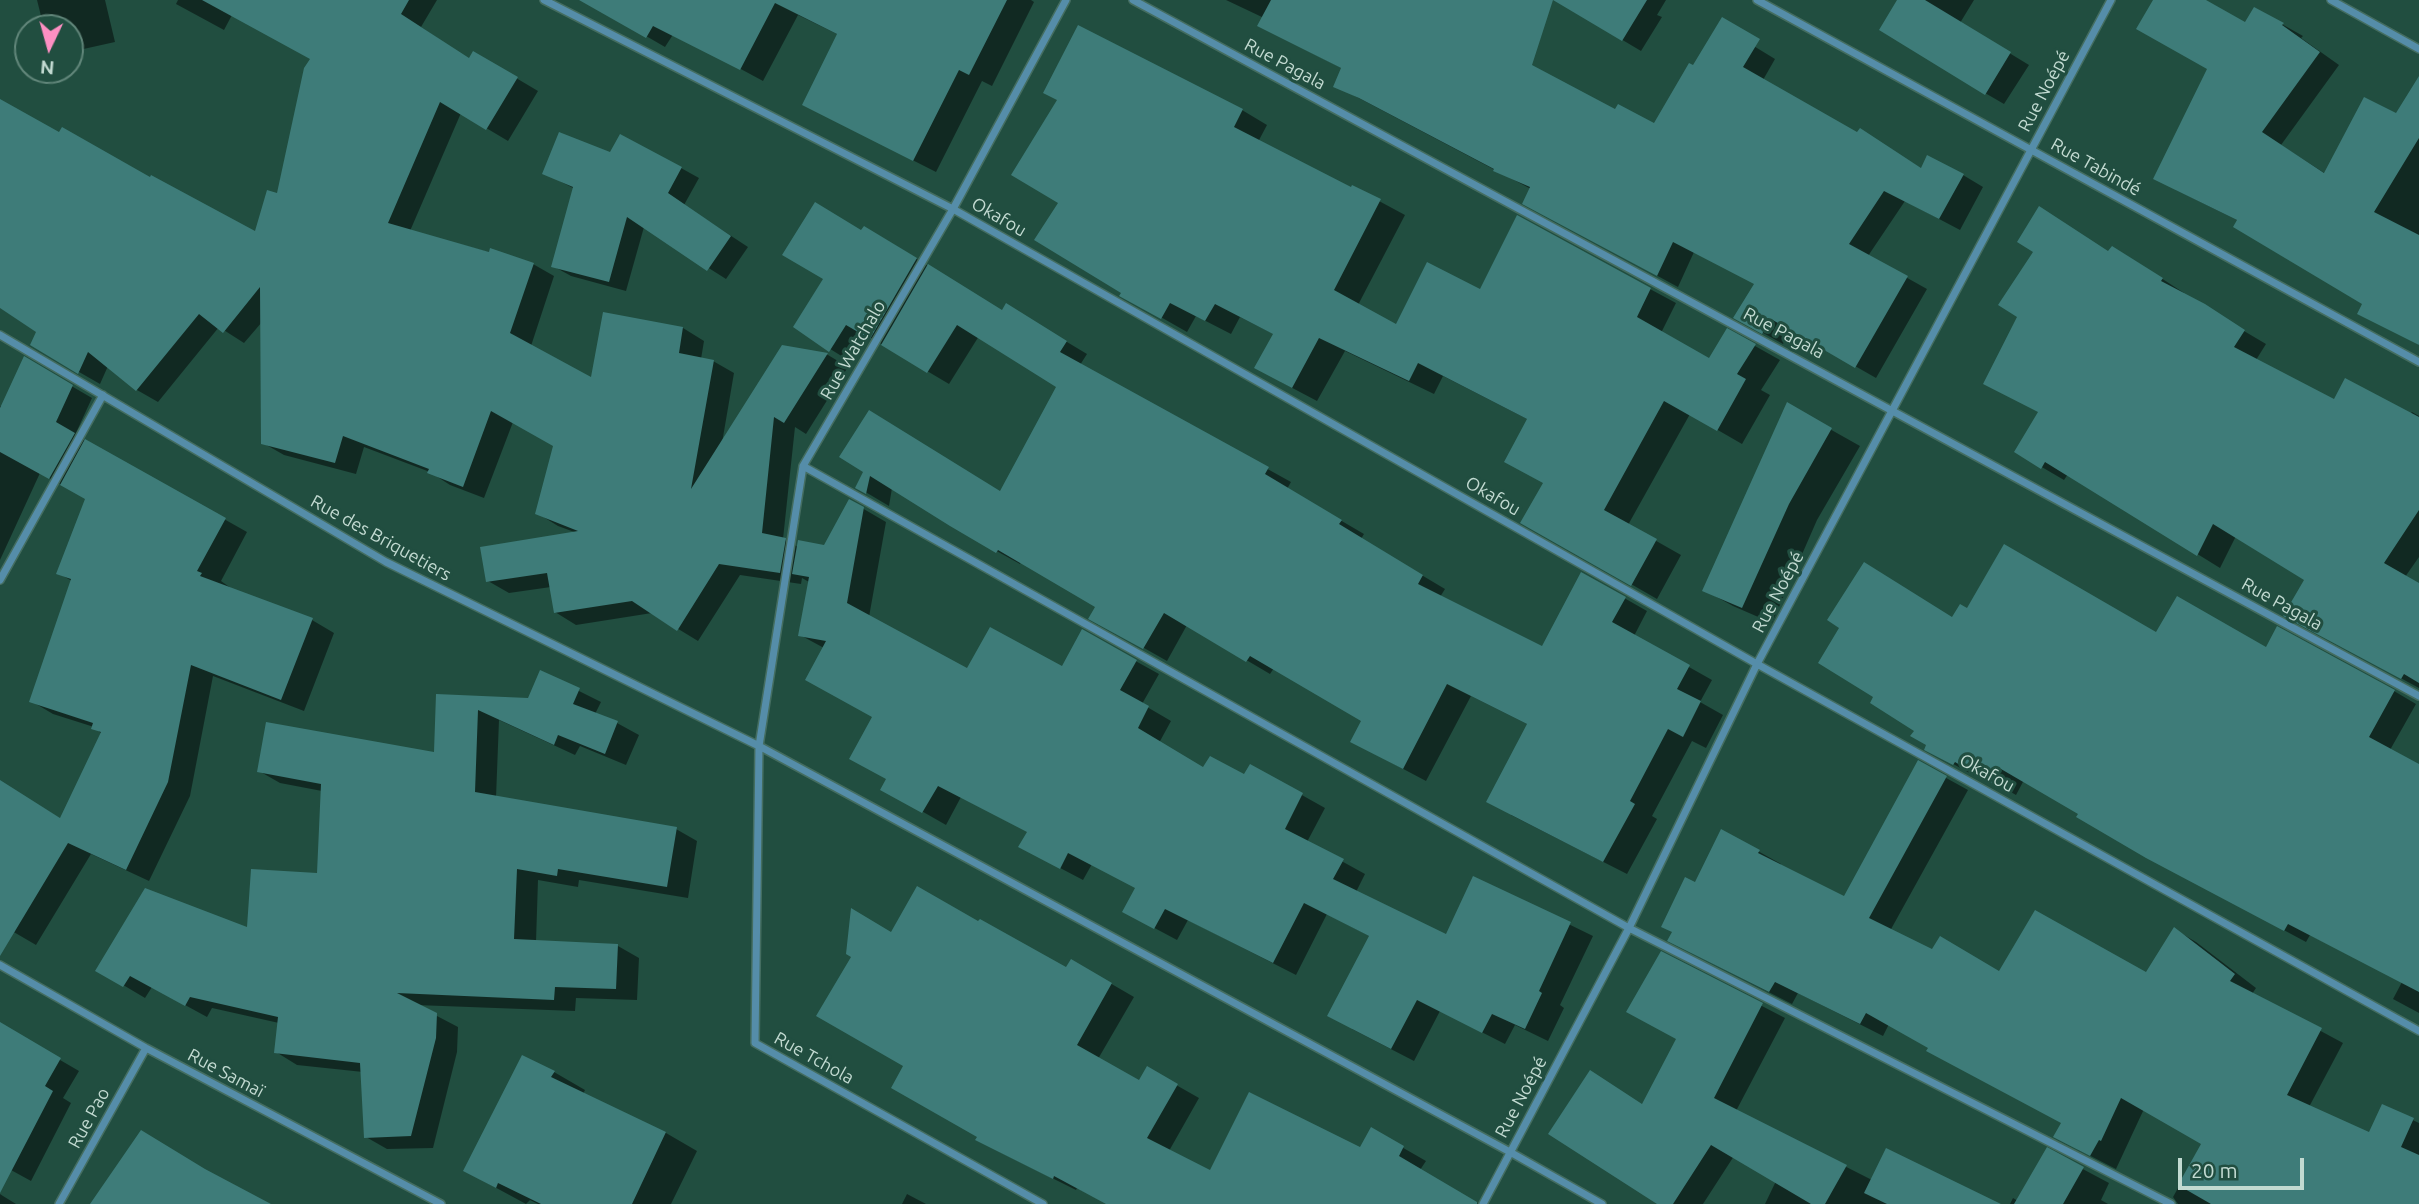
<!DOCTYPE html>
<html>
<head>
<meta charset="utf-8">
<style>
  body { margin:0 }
  #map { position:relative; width:2419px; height:1204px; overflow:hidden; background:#214e40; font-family:Ubuntu,sans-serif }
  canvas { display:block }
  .north { position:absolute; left:14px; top:14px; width:70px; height:70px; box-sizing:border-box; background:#214e40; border:2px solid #61867a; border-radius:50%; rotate:185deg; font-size:19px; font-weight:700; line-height:28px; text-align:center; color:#c2dad1 }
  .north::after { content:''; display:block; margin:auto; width:24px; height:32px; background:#fc8fc2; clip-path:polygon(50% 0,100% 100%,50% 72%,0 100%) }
  .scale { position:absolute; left:2178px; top:1158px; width:126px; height:32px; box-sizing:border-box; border:4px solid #c2dad1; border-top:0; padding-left:9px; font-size:21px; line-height:24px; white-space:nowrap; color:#c2dad1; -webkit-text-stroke:5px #214e40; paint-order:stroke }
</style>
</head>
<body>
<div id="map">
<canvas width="2419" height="1204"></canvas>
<div class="north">N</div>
<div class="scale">20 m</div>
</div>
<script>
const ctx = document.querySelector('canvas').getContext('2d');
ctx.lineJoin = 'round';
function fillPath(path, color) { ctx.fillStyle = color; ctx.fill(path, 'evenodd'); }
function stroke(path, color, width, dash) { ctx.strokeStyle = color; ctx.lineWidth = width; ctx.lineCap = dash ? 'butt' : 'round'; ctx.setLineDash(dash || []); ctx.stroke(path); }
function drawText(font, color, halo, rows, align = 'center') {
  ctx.font = font + ' Ubuntu,sans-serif'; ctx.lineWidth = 6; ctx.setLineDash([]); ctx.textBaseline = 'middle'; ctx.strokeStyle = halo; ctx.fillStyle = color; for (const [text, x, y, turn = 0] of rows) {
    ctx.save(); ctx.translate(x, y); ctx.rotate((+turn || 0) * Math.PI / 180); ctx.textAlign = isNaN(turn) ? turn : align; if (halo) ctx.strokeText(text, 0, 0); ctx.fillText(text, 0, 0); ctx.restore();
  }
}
fillPath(new Path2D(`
  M37,0H105L115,42L70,52V28H44Z
  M178,0H437L421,27L470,60L474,53L538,91L508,141L461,113L410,231L533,264L554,276L531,346L592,380L604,314L683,328L704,341L701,359L713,361L734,373L722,443L783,347L828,355L848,367L806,434L795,427L783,539L798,547H825L850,501L886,522L869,617L968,671L1062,668L1083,632L1159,674L1142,704L1171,721L1159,743L1204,769L1244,777L1250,766L1325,808L1307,842L1365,874L1356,892L1447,936L1474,878L1593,936L1560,1005L1564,1008L1548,1041L1515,1025L1505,1044L1440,1011L1414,1061L1352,1029L1371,937L1327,914L1296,975L1188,920L1177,940L1147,924L1137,888L1092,864L1083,880L1043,859L1028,832L961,797L946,825L883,789L888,779L874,717L824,648L800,635L809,582L802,578L801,584L740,575L698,641L652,613L576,625L555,612L551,587L509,593L488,581L577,533L558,526L537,513L555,446L513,422L484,498L450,485L430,472L364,447L356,474L284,455L263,443L262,322L244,343L219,327L158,402L137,390L108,366L100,384L32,345L38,331L0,247V101L70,141L256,234L279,195L312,59L232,15L224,30L176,4Z
  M613,0H1031L1034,2L992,86L982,81L936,172L804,105L839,35L798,15L763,81L674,33L665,47L608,14Z
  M1226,0H1539L1515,71L1655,125L1694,67L1739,37L1775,59L1763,80L1858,135L1861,130L1922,169L1963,175L1983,187L1960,230L1905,201L1868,256L1927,289L1876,378L1792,330L1783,344L1756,329V284L1694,252L1678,287L1545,215L1531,189L1336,86L1343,69L1260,26L1264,18Z
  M1564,0H1666L1657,15L1662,17L1641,51L1562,4Z
  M1899,0H1974L1960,23L2029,65L2004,104L1985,93Z
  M2155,0H2203L2246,25L2255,9L2303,36L2301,38L2339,65L2281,145L2326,174L2397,116H2419V345L2364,303L2239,221L2176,190L2209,69Z
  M1242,110L1267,125L1258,142L1352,190L1353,187L1405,215L1358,305L1397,326L1481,292L1650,289L1676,303L1661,333L1710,360L1755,346L1780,360L1761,390L1770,395L1742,444L1690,414L1628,525L1681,555L1657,599L1523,522L1544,483L1529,420L1443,376L1434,394L1345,351L1317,401L1281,382L1274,334L1240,317L1231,334L1196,316L1187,332L1122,295Z
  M611,154L681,168L699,178L684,205L748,247L726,279L644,227L626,291L571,276L553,266L575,189L544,173Z
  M862,232L886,240L1002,312L1027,318L1087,354L1080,365L1291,482L1287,489L1364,534L1361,539L1445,589L1440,597L1543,649L1582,574L1647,611L1634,636L1712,680L1700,702L1723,715L1706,748L1692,741L1652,816L1657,819L1627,874L1511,815L1529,725L1471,696L1426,781L1375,754L1363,721L1274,668L1270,674L1187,625L1167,661L1091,618L1097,606L1021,562L1020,564L975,539L892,488L889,506L857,487L866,471L1001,492L1059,385L979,336L949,384L868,336L851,362L795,327Z
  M2110,252L2135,261L2184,293L2183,295L2266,344L2256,360L2335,401L2410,414L2412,412L2419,416V557L2405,577L2419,585V688L2308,628L2306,579L2236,536L2220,568L2068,474L2064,480L2016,452L2039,413Z
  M25,359L92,398L75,435L247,532L221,581L235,591L312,620L334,633L304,711L213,676L190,796L149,881L91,854L36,945L0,924V781L61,819L102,734L94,727L53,714L31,701L72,581L58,573L87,499L40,473L0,560V406L2,407Z
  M1787,405L1860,446L1817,520L1772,623L1733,606L1704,590Z
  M1968,610L2266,650L2394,691L2416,704L2390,750L2419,766V1013L2393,999L2402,982L2310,935L2306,942L2170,869L2024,780L2016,795L1977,773L1975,776L1926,749L1953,619Z
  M541,672L601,702L595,714L617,723L639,735L626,765L580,746L575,755L499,720L496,798L676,829L697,841L688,898L579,880L578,887L538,880L536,942L618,946L639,958L637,1000L576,998L575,1011L416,1005L458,1027L457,1052L433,1148L387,1149L366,1137L363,1072L297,1065L276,1052L279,1023L212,1008L207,1017L152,987L145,998L98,970L248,929L318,875L322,791L280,783L259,771L436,754L438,696L529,700Z
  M1919,763L1968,790L1890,931L1932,952L2000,973L2147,974L2174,929L2196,942L2256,988L2252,994L2343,1043L2309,1107L2370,1134L2383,1106L2419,1123V1204H2178L2173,1197L2203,1143L2144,1109L2116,1169L2077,1149L2063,1123L1889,1024L1883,1036L1798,993L1792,1004L1692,953L1696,884L1722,831L1781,864L1780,866L1844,899Z
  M892,934L1067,970L1072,961L1134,997L1098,1059L1140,1082L1148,1069L1199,1098L1169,1151L1211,1173L1361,1149L1372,1130L1426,1161L1420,1170L1478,1204H1108L1077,1188L1076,1190L1000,1152L979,1136L905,1066Z
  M1662,954L1785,1018L1736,1111L1872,1180L1997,1204H1765L1776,1181L1734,1156L1703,1204H1660L1644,1105L1678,1039Z
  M0,1025L79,1071L63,1098L71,1103L31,1181L0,1164Z
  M554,1072L585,1090L583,1094L666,1133L697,1151L671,1204H538L530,1200L526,1204L465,1171Z
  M2047,1150L2109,1183L2101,1200L2108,1204H2010L2013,1198L2018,1201Z
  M0,1194L3,1196L16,1204H0Z
  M907,1194L926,1204H902Z`), '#0007');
fillPath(new Path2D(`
  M202,0H409L401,14L469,58L473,51L518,77L486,130L440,102L388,223L489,252L490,248L534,263L510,333L591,377L603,312L683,327L679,353L714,360L691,489L782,345L828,353L784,423L774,417L762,533L786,538L780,573L719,564L677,631L632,601L554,613L547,573L486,582L480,547L578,531L535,514L553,446L491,411L463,487L427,473L429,469L343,436L335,463L261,444L260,287L223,333L199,314L136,391L88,352L78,374L30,345L36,332L0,308V99L59,132L62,127L150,177L151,175L255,231L267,190L277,193L304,68L310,59Z
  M579,0H1007L969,75L959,70L913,161L802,105L837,34L775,3L740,70L653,26L646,38Z
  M1271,0H1647L1622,41L1553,0L1532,65L1615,109L1618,104L1654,123L1689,63L1693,65L1722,17L1760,39L1743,67L1857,132L1860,128L1921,168L1927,155L1964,174L1939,219L1884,191L1849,244L1908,276L1855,368L1771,319L1762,334L1733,318L1754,284L1673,242L1657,276L1522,204L1530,187L1493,171L1494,169L1359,98L1333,87L1341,68L1257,26Z
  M1897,0H1925L2011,52L1985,95L1879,30Z
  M2153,0H2206L2245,22L2254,7L2284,23L2282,25L2320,52L2262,132L2324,173L2364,97L2396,113L2419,76V138L2374,212L2419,235V345L2357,314L2362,304L2233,227L2237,220L2153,179L2207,69L2136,29Z
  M1078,25L1243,109L1234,127L1351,187L1352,185L1381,199L1334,290L1396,324L1427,262L1480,289L1517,215L1651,288L1637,317L1709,358L1727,328L1756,344L1737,374L1746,379L1717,431L1664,401L1604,510L1657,539L1631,586L1520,523L1543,483L1504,462L1527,419L1418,363L1409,381L1319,338L1292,388L1254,368L1273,334L1215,304L1205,321L1170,303L1161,319L1119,296L1121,293L1034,240L1058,203L1011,175L1057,100L1043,93Z
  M559,132L610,152L620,134L682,167L668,193L731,236L707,271L627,217L609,282L551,267L573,187L542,174Z
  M815,202L861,230L864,226L917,258L870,339L846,325L829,352L793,327L823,279L782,255Z
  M2039,206L2108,251L2112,246L2163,278L2161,281L2205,304L2245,330L2234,347L2334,399L2345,378L2419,417V510L2384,563L2419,583V683L2404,674L2401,679L2283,616L2304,580L2213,524L2197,556L2045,462L2041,469L2014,452L2038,412L1983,384L2017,317L1998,305L2033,252L2017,242Z
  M928,264L1002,310L1006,303L1067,341L1060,352L1269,467L1265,474L1342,520L1339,524L1423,575L1418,584L1542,646L1581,572L1626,597L1612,622L1690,665L1677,689L1701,701L1683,737L1668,729L1630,801L1635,804L1603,862L1486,802L1527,724L1447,684L1403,769L1350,742L1361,721L1250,656L1246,662L1164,613L1143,649L1088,619L1095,607L998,550L996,553L950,526L870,476L866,494L855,488L863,472L839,457L869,410L1000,491L1056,387L957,325L927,373L881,345Z
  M24,356L73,385L56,422L75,433L49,479L0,452V408Z
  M1787,402L1832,428L1789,504L1742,608L1702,591Z
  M85,439L226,518L197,571L202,573L200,576L313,618L281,700L191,665L168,782L126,870L68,843L0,956V780L60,818L101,732L91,729L93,723L29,702L71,579L56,574L85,499L60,485Z
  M849,499L864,507L847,603L967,668L990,627L1062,666L1082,629L1137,660L1120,690L1149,706L1138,728L1203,767L1210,756L1244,774L1250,764L1303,793L1285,829L1344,859L1333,879L1446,934L1473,876L1571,922L1539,991L1542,993L1525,1029L1492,1014L1482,1033L1417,1000L1391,1049L1327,1016L1369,936L1304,903L1273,963L1165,909L1154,929L1122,912L1135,888L1068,853L1060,869L1018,847L1027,832L938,786L922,813L880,790L886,779L849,759L872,717L805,680L826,641L798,636L809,577L792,574L798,540L824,545Z
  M2004,544L2156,632L2177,596L2266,647L2277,626L2395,690L2369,737L2419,764V992L2288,924L2284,931L2146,858L2076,817L2078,814L2001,769L1993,784L1955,762L1953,765L1924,750L1926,745L1910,736L1914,731L1870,703L1873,697L1818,663L1839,628L1827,620L1864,562L1952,617L1960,604L1967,608Z
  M540,670L580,688L573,704L618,721L605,754L558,735L554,745L478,710L475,792L677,827L667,887L558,869L557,876L517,869L514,939L618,944L616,989L555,987L554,1000L397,993L437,1013L436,1038L411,1136L364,1138L360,1063L274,1053L278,1017L190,997L185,1006L130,976L123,987L95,971L145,888L247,927L251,869L317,873L321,784L257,772L266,722L434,752L436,694L528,698Z
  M1918,760L1947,776L1869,918L1932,949L1940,936L1999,971L2035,910L2146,972L2174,927L2235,974L2230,981L2322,1028L2287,1095L2369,1132L2382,1104L2414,1118L2401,1147L2419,1155V1204H2211L2178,1185L2201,1144L2121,1098L2101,1141L2099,1140L2090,1156L2053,1137L2061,1123L1926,1051L1928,1048L1866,1013L1860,1024L1775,982L1769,992L1667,941L1672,932L1661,927L1685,877L1695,882L1721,829L1760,850L1758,853L1844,896Z
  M917,886L978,921L980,919L1066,967L1071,959L1112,983L1077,1045L1139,1080L1147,1066L1178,1084L1147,1138L1210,1170L1249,1092L1360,1147L1371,1127L1404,1146L1399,1156L1477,1202V1204H1106L1054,1176L1053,1179L975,1140L977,1137L891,1088L903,1066L816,1016L851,957L846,954L851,908L891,932Z
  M1661,951L1763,1003L1714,1098L1847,1165L1825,1204H1811L1711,1145L1673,1204H1657L1548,1134L1590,1070L1642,1104L1676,1039L1626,1012Z
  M0,1022L61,1058L45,1086L53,1091L0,1193Z
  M522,1055L555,1071L551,1077L666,1132L632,1204H541L498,1183L496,1188L463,1171Z
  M141,1130L205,1169L271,1204H90Z
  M2047,1147L2084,1167L2063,1204H2014Z
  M1886,1148L2001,1204H1887L1864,1193Z`), '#3e7c79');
const street = new Path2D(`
  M544,0L953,209L1757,664L2419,1031
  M1133,0L2419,696
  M1757,0L2419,362
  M2331,0L2419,49
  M0,335L386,562L759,746L1510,1152L1602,1204
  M803,466L1629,928L2171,1204
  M0,580L103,395
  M0,965L146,1048L441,1204
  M59,1204L146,1048
  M1043,1204L755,1043L759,746L803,466L953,209L1066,0
  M1483,1204L1629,928L1757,664L2111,0`);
stroke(street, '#446d60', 10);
stroke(street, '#558da9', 7);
drawText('18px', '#c2dad1', '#214e40', [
  ["Rue Pagala",1285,64,28],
  ["Rue Noépé",2044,91,-62],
  ["Rue Tabindé",2096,167,29],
  ["Okafou",999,217,30],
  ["Rue Pagala",1784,333,28],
  ["Rue Watchalo",853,350,-60],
  ["Okafou",1493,496,30],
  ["Rue des Briquetiers",381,538,29],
  ["Rue Noépé",1778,592,-62],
  ["Rue Pagala",2282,604,29],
  ["Okafou",1987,773,29],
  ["Rue Tchola",814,1058,29],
  ["Rue Samaï",226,1073,28],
  ["Rue Noépé",1521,1097,-62],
  ["Rue Pao",89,1118,-61]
]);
</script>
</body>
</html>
